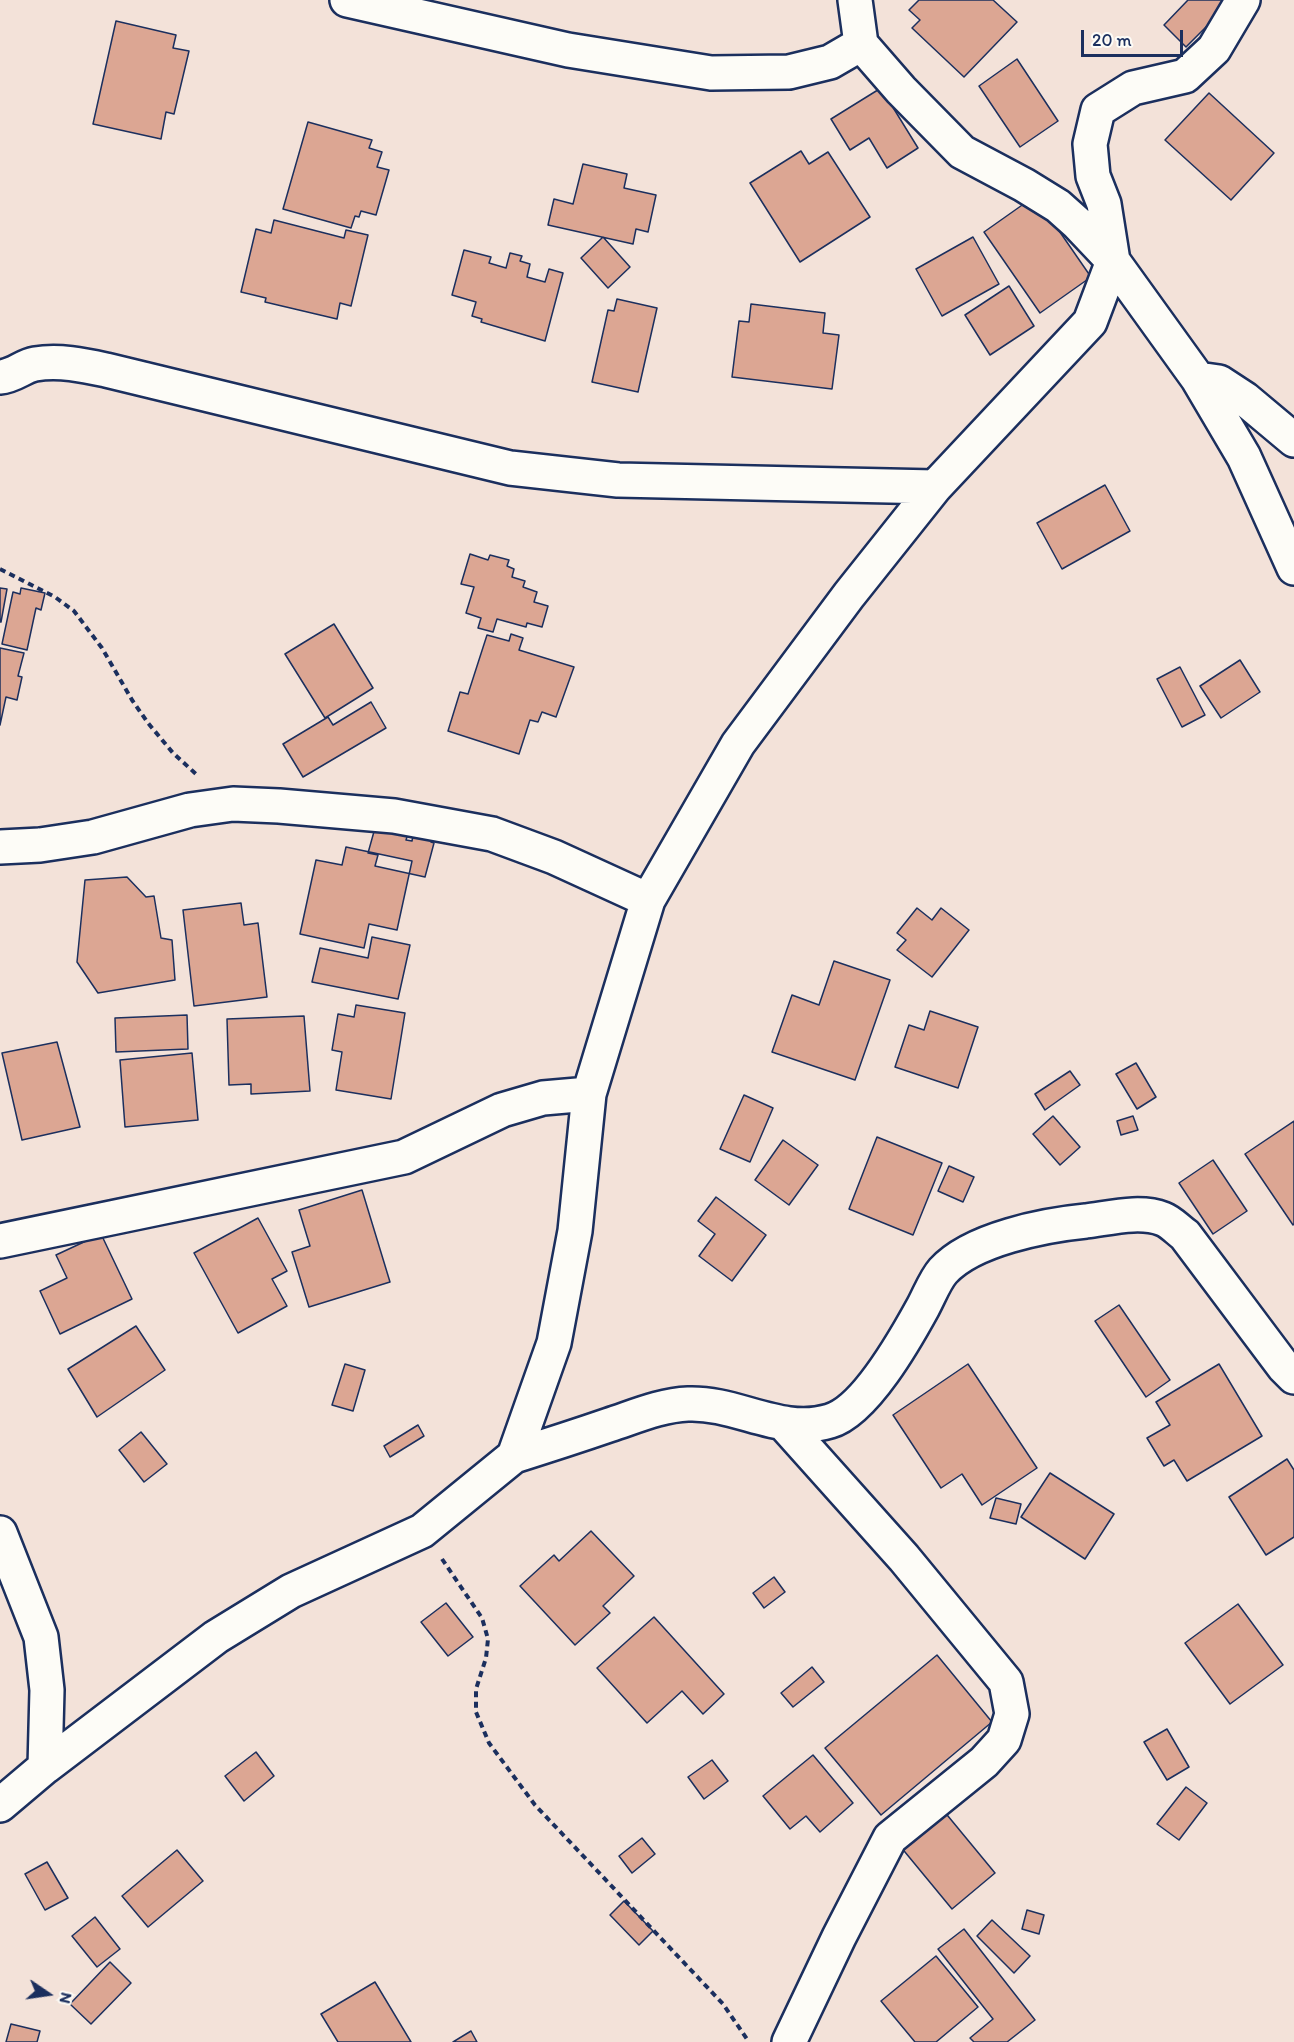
<!DOCTYPE html>
<html>
<head>
<meta charset="utf-8">
<style>
  body { margin:0 }
  #map { position:relative; width:1294px; height:2042px; overflow:hidden; background:#f3e2d9; font-family:Itim,sans-serif }
  canvas { display:block }
  .north { position:absolute; left:18px; top:1964px; width:60px; height:60px; -webkit-text-stroke:4px #fdfcf7; paint-order:stroke; rotate:103deg; font-size:16px; font-weight:700; line-height:24px; text-align:center; color:#1b2f5e }
  .north::after { content:''; display:block; margin:auto; width:21px; height:27px; background:#1b2f5e; clip-path:polygon(50% 0,100% 100%,50% 72%,0 100%) }
  .scale { position:absolute; left:1081px; top:30px; width:102px; height:27px; box-sizing:border-box; border:3px solid #1b2f5e; border-top:0; padding-left:8px; font-size:18px; line-height:21px; white-space:nowrap; color:#1b2f5e; -webkit-text-stroke:4px #fdfcf7; paint-order:stroke }
</style>
</head>
<body>
<div id="map">
<canvas width="1294" height="2042"></canvas>
<div class="north">N</div>
<div class="scale">20 m</div>
</div>
<script>
const ctx = document.querySelector('canvas').getContext('2d');
ctx.lineJoin = 'round';
function fillPath(path, color) { ctx.fillStyle = color; ctx.fill(path, 'evenodd'); }
function stroke(path, color, width, dash) { ctx.strokeStyle = color; ctx.lineWidth = width; ctx.lineCap = dash ? 'butt' : 'round'; ctx.setLineDash(dash || []); ctx.stroke(path); }
const building = new Path2D(`
  M919,0H993L1017,22L964,77L912,28L920,20L909,10Z
  M1188,0H1233L1186,47L1164,25Z
  M116,21L176,35L173,48L189,51L174,114L166,112L161,139L93,124Z
  M1017,59L1058,121L1020,147L979,86Z
  M881,88L918,148L887,168L869,138L850,150L831,119Z
  M1209,93L1274,153L1231,200L1165,140Z
  M308,122L372,140L369,148L382,152L377,167L389,170L376,215L361,211L359,217L355,216L351,228L283,209Z
  M801,151L809,164L828,152L870,217L800,262L750,183Z
  M583,164L627,174L624,188L656,195L648,232L636,229L633,244L548,225L554,199L573,204Z
  M1035,196L1091,277L1040,313L984,232Z
  M274,220L344,238L346,230L368,235L351,306L340,303L337,319L265,302L266,298L241,292L256,229L271,233Z
  M603,237L630,267L608,288L581,258Z
  M973,237L999,284L942,316L916,269Z
  M464,250L491,257L489,263L506,268L510,253L522,256L520,261L530,264L527,277L545,282L549,269L563,273L545,341L481,322L482,319L472,316L476,302L452,295Z
  M1009,286L1034,326L990,355L965,315Z
  M617,299L657,308L638,392L592,382L608,310L614,311Z
  M751,304L825,313L823,333L839,335L832,389L732,377L739,321L749,322Z
  M1105,485L1130,531L1062,569L1037,523Z
  M470,554L488,560L490,555L509,560L507,566L514,569L512,577L525,581L523,587L537,592L534,602L548,606L542,627L527,623L526,627L497,619L493,632L478,628L481,618L466,613L474,587L461,584Z
  M0,588L7,589L1,622H0Z
  M21,588L45,593L41,610L36,608L27,650L2,644L13,592L20,594Z
  M334,624L373,688L325,718L285,654Z
  M511,634L523,638L519,650L574,667L556,717L542,712L538,722L530,720L519,754L448,731L460,692L468,694L487,635L509,641Z
  M0,648L24,653L18,676L22,677L17,700L6,697L0,725Z
  M1240,660L1260,692L1221,718L1200,686Z
  M1180,667L1205,715L1182,727L1157,679Z
  M371,702L386,728L303,777L283,744L328,717L333,725Z
  M375,828L408,834L406,840L412,841L414,831L432,839L431,842L434,843L425,877L375,866L378,855L368,853Z
  M346,847L412,861L397,930L369,924L364,948L300,934L316,860L342,865Z
  M127,877L146,897L154,896L161,938L172,940L175,980L98,993L77,962L85,880Z
  M241,903L244,925L258,923L267,997L194,1006L183,910Z
  M917,908L932,920L941,908L969,930L932,977L897,950L906,940L897,933Z
  M372,937L410,945L398,999L312,982L320,948L368,958Z
  M834,961L890,980L855,1080L772,1052L792,995L819,1005Z
  M356,1005L405,1013L391,1099L336,1090L342,1052L332,1050L338,1014L354,1017Z
  M930,1011L978,1027L958,1088L895,1067L909,1025L924,1030Z
  M187,1015L188,1049L116,1052L115,1018Z
  M304,1016L310,1091L251,1094V1084L229,1085L227,1019Z
  M57,1042L80,1127L22,1140L2,1053Z
  M192,1053L198,1120L125,1127L120,1060Z
  M1136,1063L1156,1097L1137,1109L1116,1074Z
  M1070,1071L1080,1085L1045,1110L1035,1094Z
  M744,1095L773,1108L750,1162L720,1149Z
  M1053,1116L1080,1147L1060,1165L1033,1134Z
  M1133,1116L1138,1130L1121,1135L1117,1121Z
  M1294,1121V1224L1293,1225L1245,1154Z
  M877,1137L942,1163L913,1235L849,1209Z
  M783,1140L818,1165L789,1205L755,1180Z
  M1213,1160L1247,1211L1213,1234L1179,1183Z
  M949,1166L974,1177L963,1202L938,1191Z
  M362,1190L390,1282L309,1307L292,1252L310,1246L299,1210Z
  M716,1197L766,1235L732,1281L699,1256L715,1234L698,1221Z
  M258,1218L287,1271L272,1279L287,1306L238,1333L194,1253Z
  M101,1234L132,1299L60,1334L40,1291L67,1278L56,1255Z
  M1119,1305L1170,1380L1146,1397L1095,1321Z
  M136,1326L165,1370L97,1417L68,1369Z
  M345,1364L365,1370L353,1411L332,1405Z
  M968,1364L1037,1468L982,1505L962,1474L941,1488L893,1415Z
  M1219,1364L1262,1436L1187,1481L1174,1460L1164,1466L1147,1438L1170,1425L1156,1402Z
  M418,1425L424,1436L390,1457L384,1446Z
  M141,1432L167,1464L144,1482L119,1450Z
  M1287,1459L1294,1470V1537L1266,1555L1229,1497Z
  M1050,1473L1114,1514L1085,1559L1021,1517Z
  M996,1498L1021,1504L1016,1524L990,1518Z
  M591,1531L634,1576L603,1606L610,1613L575,1645L520,1586L554,1555L559,1561Z
  M774,1577L785,1592L764,1608L753,1593Z
  M446,1603L473,1637L448,1656L421,1622Z
  M1238,1604L1283,1665L1230,1704L1185,1643Z
  M654,1617L724,1694L703,1714L682,1691L647,1723L597,1668Z
  M937,1655L992,1722L881,1815L825,1748Z
  M812,1667L824,1682L793,1707L781,1693Z
  M1167,1729L1189,1767L1167,1780L1144,1742Z
  M256,1752L274,1776L244,1801L225,1776Z
  M813,1755L853,1803L820,1832L806,1816L790,1829L763,1796Z
  M712,1760L728,1781L704,1799L688,1777Z
  M1186,1787L1207,1803L1179,1840L1157,1824Z
  M943,1810L995,1873L952,1909L900,1846Z
  M642,1838L655,1854L632,1873L619,1856Z
  M177,1850L203,1881L148,1927L122,1896Z
  M47,1862L68,1898L45,1910L25,1874Z
  M624,1901L653,1931L639,1945L610,1915Z
  M1027,1910L1044,1915L1039,1934L1022,1929Z
  M95,1917L120,1949L97,1967L72,1936Z
  M992,1920L1030,1956L1014,1973L977,1936Z
  M964,1929L1035,2020L1007,2042H974L970,2038L993,2019L938,1949Z
  M936,1956L978,2007L936,2042H915L881,2001Z
  M110,1962L131,1983L91,2024L70,2004Z
  M375,1982L411,2042H338L321,2014Z
  M11,2024L40,2031L37,2042H6Z
  M471,2031L477,2042H453Z`);
fillPath(building, '#dca693');
stroke(building, '#1b2f5e', 1.5);
const minor = new Path2D(`
  M347,0L568,50L711,73L789,72L830,62L861,44
  M855,0L861,44L901,90L962,152L1024,185L1058,206L1077,223L1113,261L1198,379L1244,457L1294,568
  M0,377C14,376 23,366 35,364C59,360 83,365 106,370L510,468L618,480L935,487
  M1198,379L1219,382L1245,399L1294,440
  M0,847L40,845L93,837L190,810L233,804L279,806L394,816L492,834L554,857L648,900
  M0,1241L404,1157L502,1110L543,1098L589,1094
  M785,1425L904,1558L1006,1682L1012,1714L1004,1740L984,1762L890,1838L839,1937L789,2042
  M514,1456C546,1446 577,1436 609,1425C634,1417 661,1405 688,1404C737,1402 781,1436 830,1421C865,1411 906,1338 923,1307C929,1296 935,1280 943,1271C972,1239 1045,1225 1086,1221C1110,1218 1140,1210 1163,1219C1171,1222 1178,1230 1185,1235L1284,1367L1294,1377
  M0,1533L41,1637L47,1690L45,1767
  M0,1805L45,1767L216,1637L291,1591L422,1531L514,1456L554,1343L575,1231L589,1094L648,900L738,744L849,595L935,487L1090,322L1113,261L1104,204L1093,176L1090,144L1098,110L1133,88L1185,76L1214,49L1243,0`);
stroke(minor, '#1b2f5e', 38);
stroke(new Path2D(`
  M0,569L55,597L74,611L102,648L132,700L148,723L173,753L196,774
  M442,1559L482,1618L488,1639L486,1658L476,1689V1712L489,1743L535,1805L723,2004L749,2042`), '#1b2f5e', 4, [6, 4.5]);
stroke(minor, '#fdfcf7', 33);
</script>
</body>
</html>
